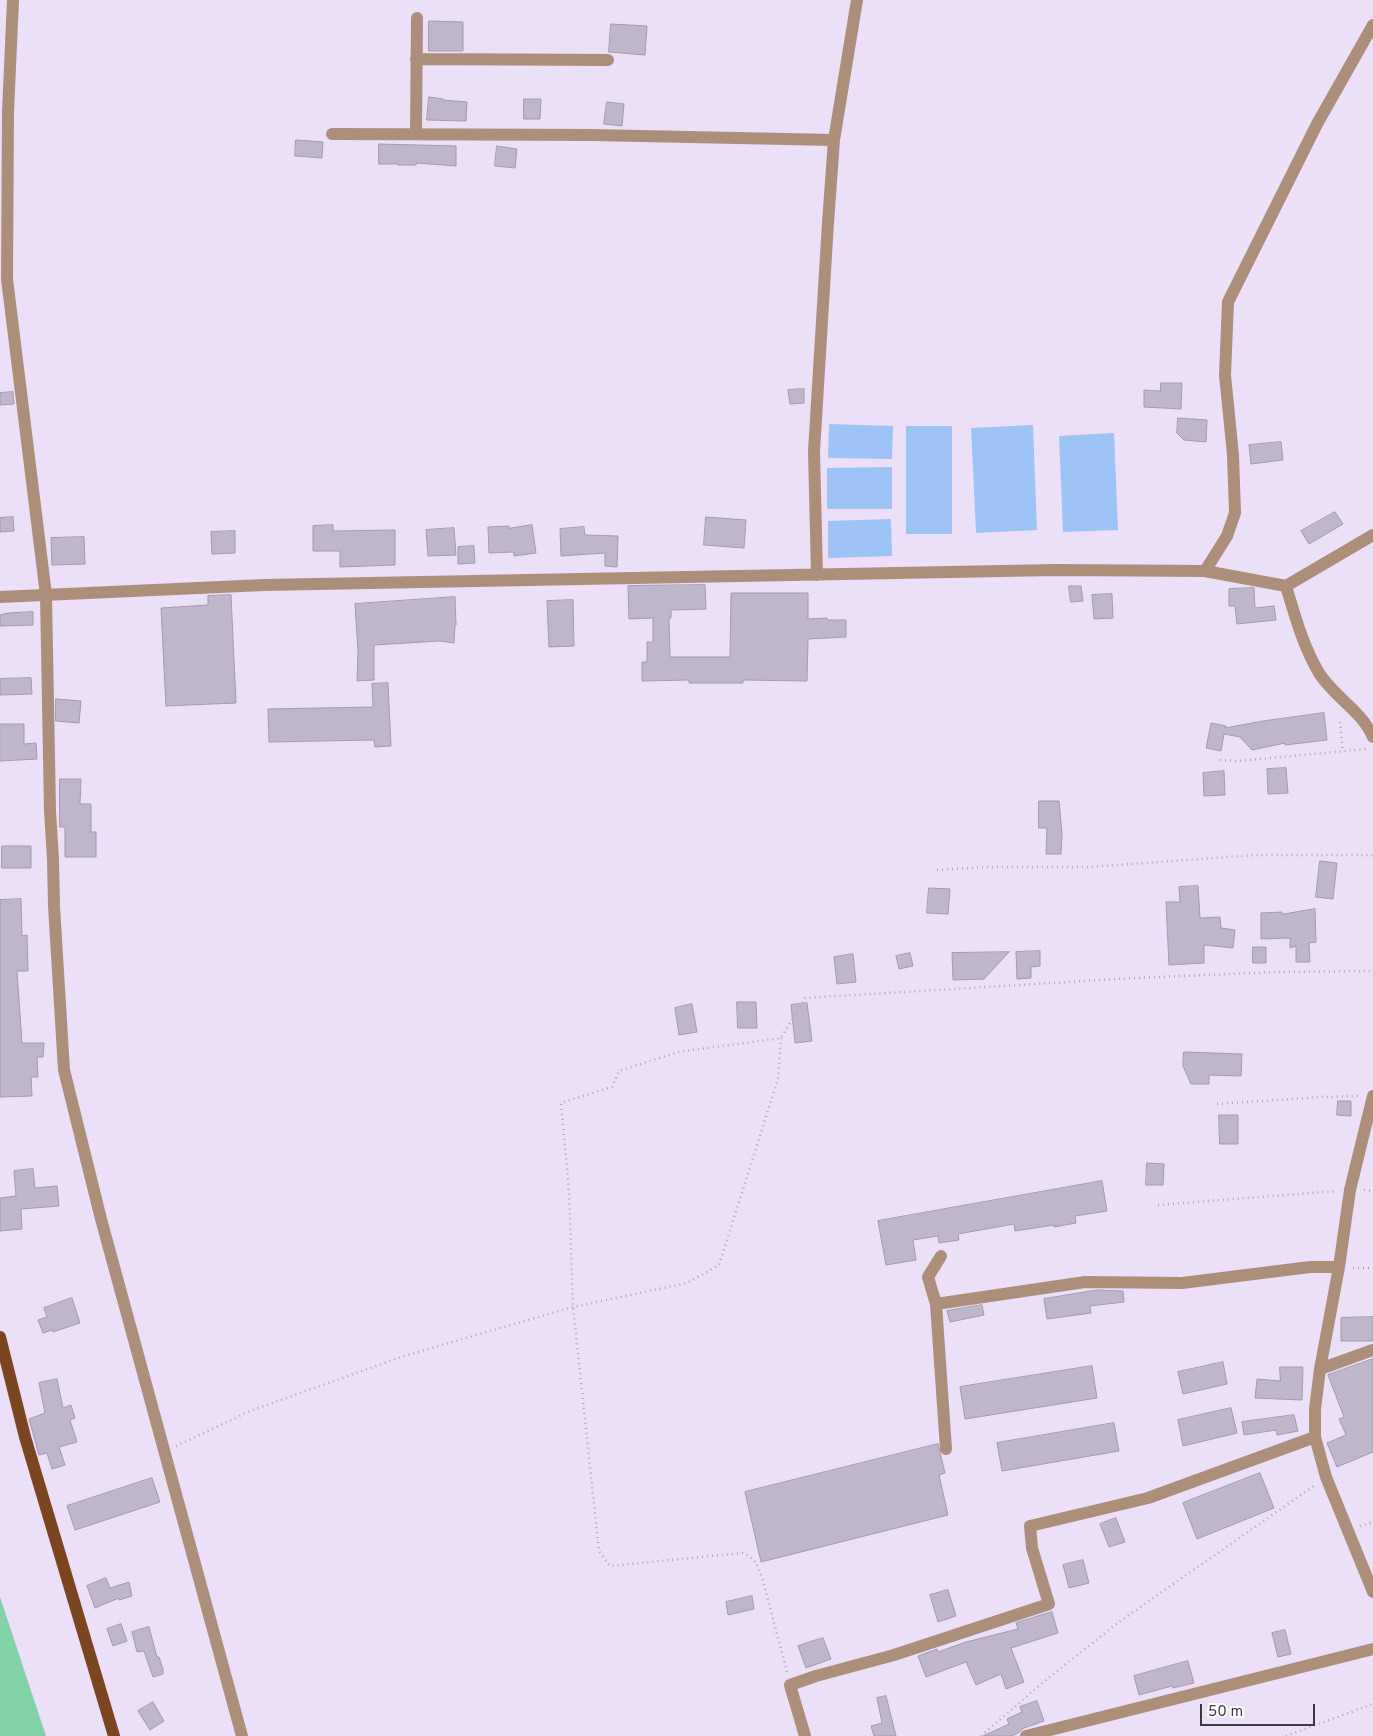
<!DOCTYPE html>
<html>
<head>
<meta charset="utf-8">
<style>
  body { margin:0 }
  #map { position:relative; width:1373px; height:1736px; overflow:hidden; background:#ebe0f7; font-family:Overpass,sans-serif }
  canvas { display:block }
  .scale { position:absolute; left:1200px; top:1704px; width:115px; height:22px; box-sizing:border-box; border:2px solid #3c3841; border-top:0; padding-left:6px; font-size:15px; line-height:18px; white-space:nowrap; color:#3c3841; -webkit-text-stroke:4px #fff; paint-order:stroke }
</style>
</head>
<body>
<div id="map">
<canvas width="1373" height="1736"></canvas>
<div class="scale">50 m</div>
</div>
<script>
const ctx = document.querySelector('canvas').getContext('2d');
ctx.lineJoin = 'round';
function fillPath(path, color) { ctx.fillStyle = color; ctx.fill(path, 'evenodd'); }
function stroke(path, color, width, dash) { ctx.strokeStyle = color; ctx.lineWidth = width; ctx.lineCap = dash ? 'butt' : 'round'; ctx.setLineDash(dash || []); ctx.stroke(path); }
fillPath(new Path2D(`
  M0,1597L46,1736H0Z`), '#81d2a7');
fillPath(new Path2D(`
  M829,424L893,426L892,459L828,458Z
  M1033,425L1037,530L976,533L971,428Z
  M906,426H952V534H906Z
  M1114,433L1118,530L1063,532L1059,436Z
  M892,467V509H827V468Z
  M891,519L892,556L828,558V521Z`), '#9ec3f6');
const building = new Path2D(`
  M429,21L463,22V51H429Z
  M611,24L647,26L645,55L609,52Z
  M429,97L443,99V100L467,102L466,121L427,120Z
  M524,99H541L540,119H524Z
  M607,102L624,104L622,126L604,124Z
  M296,140L323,142L322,158L295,156Z
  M379,144L456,146V166L417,163L416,165H398V164H379Z
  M497,146L517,149L515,168L495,166Z
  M1161,383H1182L1181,409L1144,407V390L1160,391Z
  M804,389V403L790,404L788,390Z
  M13,392L14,404L0,405V393Z
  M1178,418L1207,420L1206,442L1184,440L1177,433Z
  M1281,442L1283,460L1251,464L1249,445Z
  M1335,512L1343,524L1309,544L1301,531Z
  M13,517L14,531L0,532V518Z
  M706,517L746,520L744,548L704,545Z
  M333,525V531L395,530V565L340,567V551H313V526Z
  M532,525L536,553L514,556V552L489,553L488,527L509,526V528Z
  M584,527L585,535L618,536L617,567L605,566V553L561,556L560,529Z
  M454,528L456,555L428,556L426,530Z
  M235,531V553L212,554L211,532Z
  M84,537L85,564L52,565L51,538Z
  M474,546L475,563L458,564V547Z
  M705,585L706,609L671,610V618H669L670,657H730L731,593H808V619L827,618V620H846V637L808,639L807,681L743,680V683H689V680L642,681V662H647V642H653V618L629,619L628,586Z
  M1069,586H1081L1083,601L1071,602Z
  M1254,588L1255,608L1274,606L1276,620L1237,624L1235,606H1229V589Z
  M1112,594L1113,618L1094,619L1092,595Z
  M231,595L236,703L166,706L161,608L208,605V596Z
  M455,597L456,625H455L454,643L440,641L374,645V680L357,681L358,651L355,604Z
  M573,600L574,646L549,647L547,601Z
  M33,612V625L0,626V615L8,613Z
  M31,678L32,694L0,695V679Z
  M388,683L391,746L375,747L374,740L269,742L268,709L373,707L372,684Z
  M56,699L81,701L79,723L56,721Z
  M1324,713L1327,740L1285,745V743L1252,750L1240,737L1224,734L1221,751L1206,748L1211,723L1226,726L1225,728L1263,721Z
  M0,724H24V744L36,743L37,759L0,761Z
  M1286,768L1288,793L1268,794L1267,769Z
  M1224,771L1225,795L1204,796L1203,773Z
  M60,779H81L80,804H91V832H96V857H65V827H60Z
  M1039,801H1059L1062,834L1061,854H1046L1047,828H1039Z
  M2,846H31V868H2Z
  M1320,861L1337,863L1333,899L1316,897Z
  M1198,886L1200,918L1220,917L1221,928L1235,930L1233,948L1204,945V963L1169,965L1166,902H1180L1179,887Z
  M929,888L950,889L948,914L927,913Z
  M21,899L22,936L27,935L28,971H17L22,1043H44L43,1057H37L38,1077H31L32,1096L0,1097V900Z
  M1315,909L1316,942L1309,943L1310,962H1296V946L1290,948V938L1261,939V913L1282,912V914Z
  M1253,947H1266V963H1253Z
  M1040,951V966L1031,967V978L1017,979L1016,952Z
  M1009,952L984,979L953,980L952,953Z
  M910,953L913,966L899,969L896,956Z
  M853,954L856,982L837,984L834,957Z
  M737,1002H756L757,1028H738Z
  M807,1003L812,1041L795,1043L791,1005Z
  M692,1004L697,1032L679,1035L675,1008Z
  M1184,1052L1242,1054L1241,1076L1209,1075V1084H1191L1183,1066Z
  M1338,1101H1351V1116L1337,1115Z
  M1219,1115H1238V1144H1220Z
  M1147,1163L1164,1164L1163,1185H1146Z
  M33,1169L35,1188L57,1186L59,1206L21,1209L22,1229L0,1231V1198L16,1196L14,1171Z
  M1102,1181L1107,1211L1075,1216L1076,1223L1054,1227V1225L1015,1231L1014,1224L958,1234L959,1240L939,1243L938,1236L913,1240L916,1260L886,1265L878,1221Z
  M1097,1290L1123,1291L1124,1302L1090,1306L1091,1313L1047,1319L1044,1299Z
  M72,1298L80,1323L53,1332L52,1330L43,1333L38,1320L47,1317L44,1308Z
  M982,1305L984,1315L950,1322L947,1311Z
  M1373,1317V1341H1341V1318Z
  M1373,1359V1452L1337,1467L1327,1443L1346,1435L1339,1419L1344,1417L1328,1375Z
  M1223,1362L1227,1384L1183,1394L1178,1372Z
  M1092,1366L1097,1398L965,1419L960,1387Z
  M1280,1367H1303L1302,1400L1255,1398L1257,1379L1280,1381Z
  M57,1379L63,1408L71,1405L75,1418L70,1420L77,1442L59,1447L65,1465L52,1469L47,1453L39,1455L29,1419L45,1413L39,1383Z
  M1231,1408L1237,1433L1183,1446L1178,1420Z
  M1294,1415L1298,1431L1277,1435L1276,1430L1244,1435L1242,1422Z
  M1114,1423L1119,1451L1002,1471L997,1443Z
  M938,1444L945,1473L939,1475L948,1515L761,1562L745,1492Z
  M1260,1473L1274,1508L1197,1539L1183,1503Z
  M152,1478L160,1502L75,1530L67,1506Z
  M1116,1518L1125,1542L1109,1547L1100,1524Z
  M1083,1560L1089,1583L1069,1588L1063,1565Z
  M106,1578L110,1588L129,1582L132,1596L119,1600V1598L95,1608L87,1586Z
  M948,1590L956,1616L938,1622L930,1595Z
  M752,1596L754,1609L728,1615L726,1602Z
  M1052,1612L1058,1633L1011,1648L1024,1682L1006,1689L1001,1674L976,1685L966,1662L926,1677L918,1656L937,1649L938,1652L966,1642L1018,1629L1016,1623Z
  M121,1624L127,1641L113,1646L107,1629Z
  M149,1627L157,1657H159L163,1669V1674L153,1677L144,1651L137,1652L132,1632Z
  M1285,1630L1291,1654L1278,1657L1272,1633Z
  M823,1638L831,1659L806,1668L798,1646Z
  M1188,1661L1194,1683L1173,1688L1172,1686L1139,1695L1134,1676Z
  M886,1696L896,1736H874L871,1726L882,1723L877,1698Z
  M1037,1701L1044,1721L1024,1728L1018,1733L1012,1736H983L1009,1724L1007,1719L1022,1712L1020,1707Z
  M153,1702L164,1721L150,1730L138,1711Z`);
fillPath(building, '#c0b6cc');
stroke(building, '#a49aaf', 1);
stroke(new Path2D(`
  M1340,722L1343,752
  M1220,760L1238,761L1367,749
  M937,870L986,867H1089L1256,855H1373
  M1217,1104L1321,1097L1359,1096
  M1364,1190L1373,1191
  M1158,1205L1336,1191
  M1353,1268H1373
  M176,1446L250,1411L404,1356L573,1307L687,1283L719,1265L778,1079L781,1038
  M1360,1526L1373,1522
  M787,1672L762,1577C756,1564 756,1558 742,1553L610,1566L599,1551L573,1307L569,1191L561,1103L612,1087L619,1071L678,1052L781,1038L805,998L1133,978L1277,972L1373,971
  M981,1736L1041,1684L1119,1622L1315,1485
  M1286,1736L1373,1704`), '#b0a8ba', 2.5, [1, 4]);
stroke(new Path2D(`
  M13,0L8,112L7,279L46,595L50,811L53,859L54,906L64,1070L101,1219L242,1736
  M416,59L608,60
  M416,133L417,18
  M332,134L592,135L834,140
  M1205,571L1227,536L1235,513L1233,455L1225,375L1228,302L1317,124L1373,25
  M817,575L814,451L828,223L834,140L857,0
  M1286,586C1295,616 1303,646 1319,673C1334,697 1361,710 1373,737
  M0,597L264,585L1055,570L1205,571L1286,586L1373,535
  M1373,1096L1350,1190L1339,1267L1320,1369L1315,1409V1437L1326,1477L1373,1592
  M941,1256L928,1277L936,1304L946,1449
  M936,1304L1085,1282L1182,1283L1310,1267H1339
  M1320,1369L1373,1350
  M805,1736L790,1685L816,1676L894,1655L1049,1604L1032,1548L1030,1526L1148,1498L1315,1437
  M1026,1736L1373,1649`), '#ad8e7b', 12);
stroke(new Path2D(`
  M0,1337L25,1437L114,1736`), '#7a4520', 12);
</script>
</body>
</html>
